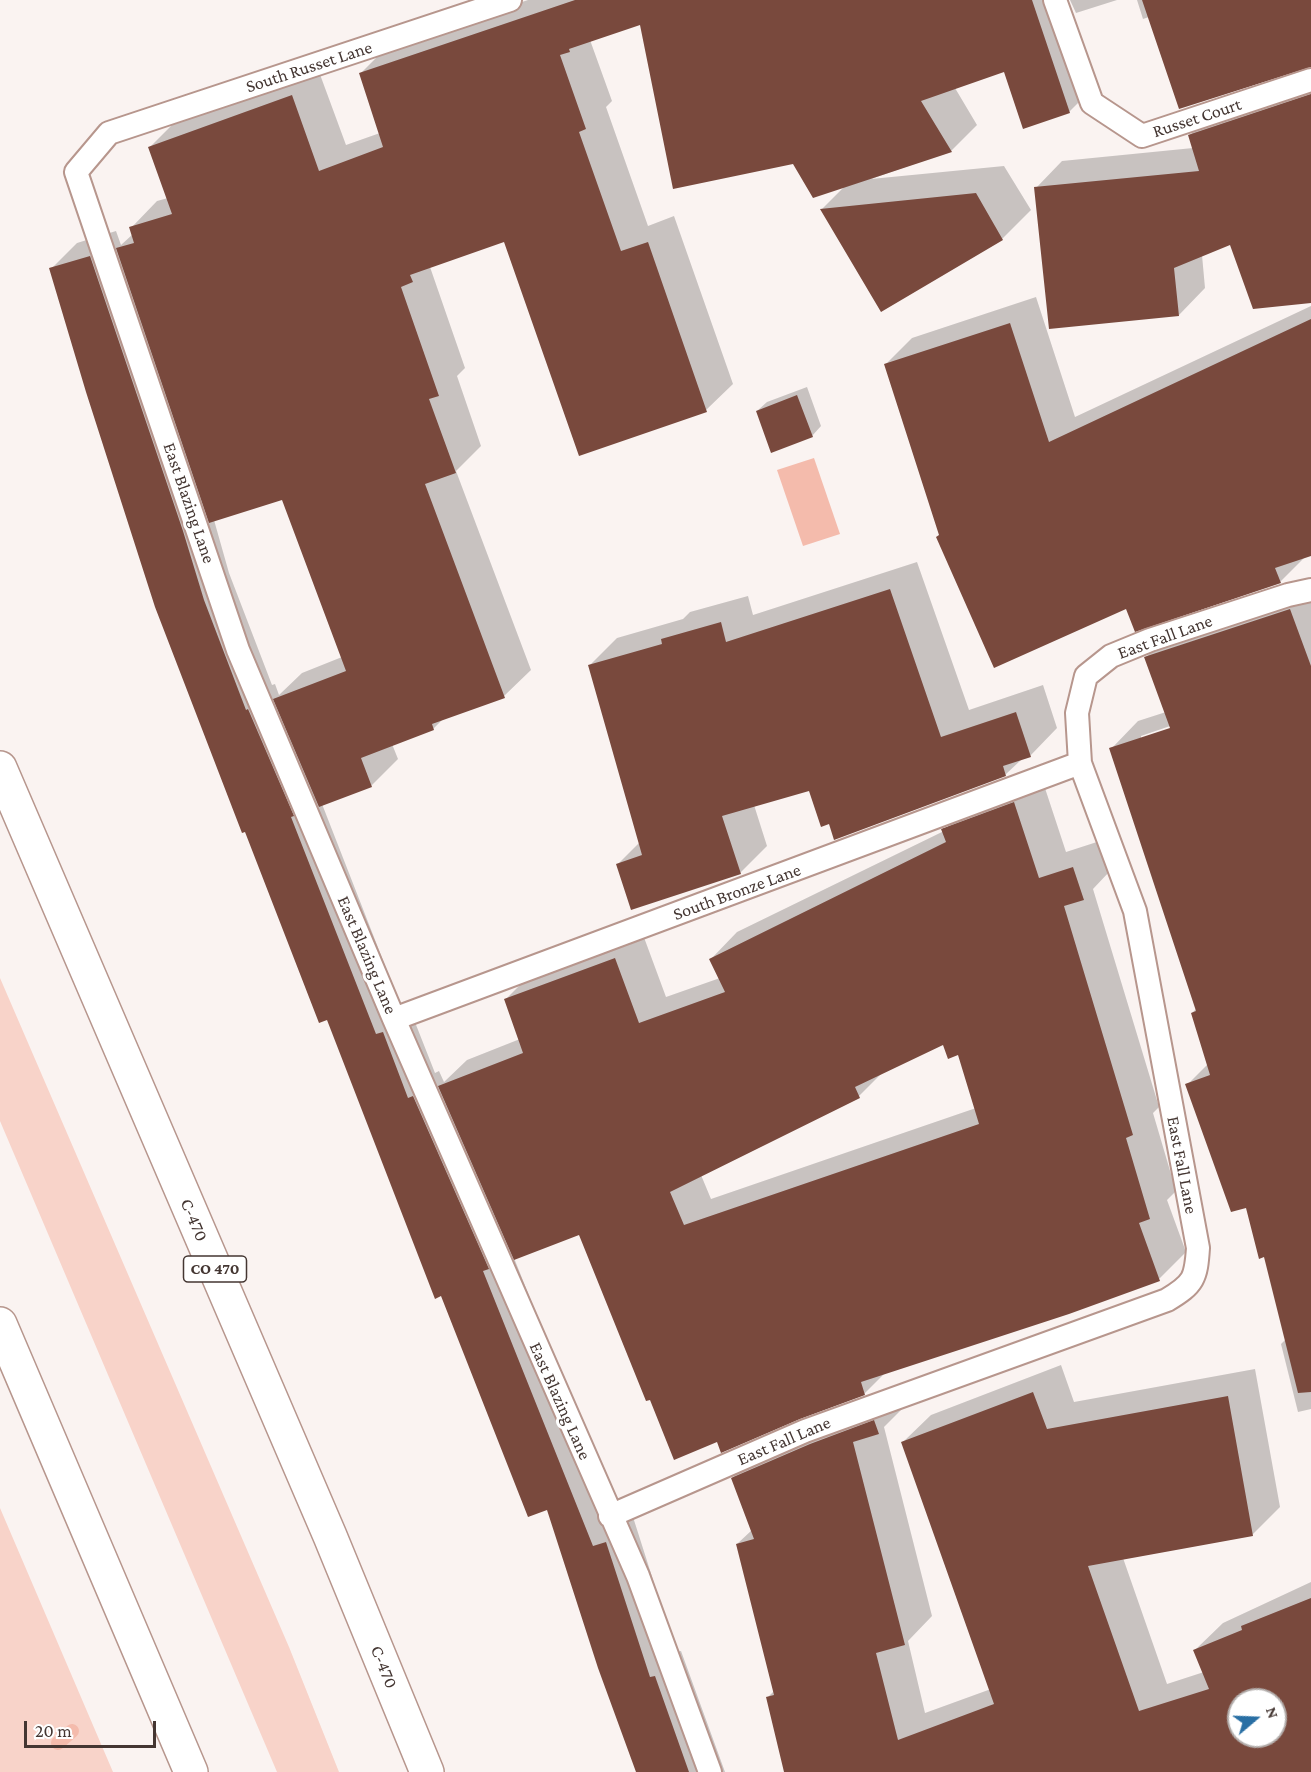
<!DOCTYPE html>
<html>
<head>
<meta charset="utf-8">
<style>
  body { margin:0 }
  #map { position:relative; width:1311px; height:1772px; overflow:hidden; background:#faf3f1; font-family:"Crimson Pro",serif }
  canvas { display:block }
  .north { position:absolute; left:1227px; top:1688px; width:60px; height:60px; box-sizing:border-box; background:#fff; border:2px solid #b4afad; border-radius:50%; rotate:71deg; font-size:16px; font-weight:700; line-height:24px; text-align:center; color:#443632 }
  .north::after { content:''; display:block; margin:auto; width:21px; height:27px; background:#296fa4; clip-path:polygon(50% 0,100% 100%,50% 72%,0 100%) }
  .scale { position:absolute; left:24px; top:1721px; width:132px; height:27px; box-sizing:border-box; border:3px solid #443632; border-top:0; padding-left:8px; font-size:18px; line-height:21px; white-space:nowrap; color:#443632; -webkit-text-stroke:4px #fff; paint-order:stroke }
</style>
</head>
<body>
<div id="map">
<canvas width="1311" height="1772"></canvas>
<div class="north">N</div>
<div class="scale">20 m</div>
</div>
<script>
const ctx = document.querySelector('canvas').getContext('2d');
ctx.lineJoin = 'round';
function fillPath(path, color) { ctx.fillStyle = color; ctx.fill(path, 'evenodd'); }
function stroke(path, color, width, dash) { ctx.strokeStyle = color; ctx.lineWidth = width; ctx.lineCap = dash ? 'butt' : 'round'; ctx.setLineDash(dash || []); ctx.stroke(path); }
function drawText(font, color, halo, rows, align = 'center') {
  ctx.font = font + ' "Crimson Pro",serif'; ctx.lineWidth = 6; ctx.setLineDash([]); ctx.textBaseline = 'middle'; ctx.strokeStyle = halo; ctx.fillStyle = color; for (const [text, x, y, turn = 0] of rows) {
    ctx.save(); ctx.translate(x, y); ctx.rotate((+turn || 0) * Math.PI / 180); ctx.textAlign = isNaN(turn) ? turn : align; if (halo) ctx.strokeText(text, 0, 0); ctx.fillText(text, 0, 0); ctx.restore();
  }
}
fillPath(new Path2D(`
  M0,978L289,1647L339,1772H277L0,1121Z
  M0,1508L113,1772H0Z`), '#f8d3c9');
fillPath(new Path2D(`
  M814,458L840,534L803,546L777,470Z`), '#f4bbac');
fillPath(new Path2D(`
  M528,0H1067L1096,85L1069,112L1005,70L955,88L977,125L951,151L871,179L1004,166L1031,210L1002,239L882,310L822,209L844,187L794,163L641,23L590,40L612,101L606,107L648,226L674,216L733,384L706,410L505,240L430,267L465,368L457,376L481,446L456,471L531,670L504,696L444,718L433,729L392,744L398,759L371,786L322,804L402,1009L409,1007L435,1073L439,1071L444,1082L467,1060L520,1039L506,999L533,972L642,932L666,997L720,978L711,959L737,932L944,831L970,803L1041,776L1066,852L1100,841L1110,871L1093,889L1159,1107L1153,1113L1176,1191L1167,1200L1186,1252L1159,1279L885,1373L864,1394L718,1440L650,1398L579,1233L514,1258L619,1521L633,1517L676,1652L681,1651L725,1772H637L548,1508L51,269L77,243L116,231L121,245L133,234L131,228L157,201L168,198L150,147L176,121L318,69L346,145L380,133L360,74L387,47ZM283,498L342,657L302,673L279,695L275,684L272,685L229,573L214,520ZM944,1042L959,1054L976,1108L711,1199L701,1175L859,1096L884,1071Z
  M1070,0H1117L1076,13Z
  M1137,0H1311V66L1149,17L1143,19Z
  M1311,77V301L1231,243L1202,255L1205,288L1179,315L1036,188L1062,161L1193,148L1189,136L1216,109Z
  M1036,297L1075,417L1311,306V554L1306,556L1280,582L1127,607L941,534L885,365L912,338Z
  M807,387L821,426L812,436L757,411L767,402Z
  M917,562L969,710L1043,685L1057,728L1030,756L1022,759L1005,775L830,822L810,789L754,805L767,846L740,873L618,864L640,842L590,665L617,638L683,619L690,612L748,596L753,615Z
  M1311,584V1409L1298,1412L1281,1344L1286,1339L1265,1255L1248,1207L1187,1085L1208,1064L1192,1013L1197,1008L1111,749L1138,721L1166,712L1146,657L1173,630ZM1176,724L1177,727L1141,739V736Z
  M1061,1365L1074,1402L1255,1369L1280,1507L1252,1535L1123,1558L1167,1684L1204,1672L1195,1650L1223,1623L1311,1582V1772H802L768,1697L775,1690L737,1544L752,1530L732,1478L760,1451L906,1405L884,1427L932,1616L908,1641L925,1713L991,1689L903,1442L931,1415ZM1239,1700H1275V1736H1239Z`), '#0003');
stroke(new Path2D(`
  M58,1743L72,1731`), '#f4bbac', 14);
fillPath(new Path2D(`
  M575,0H1032L1070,113L1023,129L1004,72L921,101L952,152L813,198L793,164L673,189L640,25L569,49L570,52L560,55L586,129L579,132L621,251L648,242L707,412L579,456L504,242L410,275L413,282L401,287L439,396L429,399L456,473L425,484L505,698L432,724L434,730L361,758L372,787L319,807L273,699L346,671L282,500L209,523L116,248L134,243L129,227L172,214L148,147L292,95L319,171L383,147L359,73Z
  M1142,0H1311V67L1179,109Z
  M1311,94V303L1253,309L1230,245L1174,268L1179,316L1049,329L1034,187L1199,171L1188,135Z
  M976,193L1003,240L881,312L820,209Z
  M90,256L183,531L204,600L246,710L248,709L294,816L291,817L376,1034L383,1032L408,1098L413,1096L489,1269L483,1271L593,1546L606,1542L650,1677L655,1676L689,1772H636L598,1668L547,1510L528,1517L441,1296L435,1299L327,1020L319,1023L245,832L242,833L155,607L86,392L49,268Z
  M1311,319V556L1275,568L1281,583L1135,632L1126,609L994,668L936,537L939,535L884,364L1010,323L1049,442Z
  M797,395L813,437L771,453L756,411Z
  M890,589L941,737L1016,712L1031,757L1003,766L1006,776L834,840L829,824L821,827L809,791L722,816L741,874L631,910L616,864L642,855L588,665L662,644L661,639L721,622L726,642Z
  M1290,609L1311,666V1392L1298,1393L1264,1257L1259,1259L1246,1208L1231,1212L1185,1084L1210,1075L1191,1013L1196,1011L1109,748L1170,728L1144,657Z
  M1014,802L1039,878L1073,867L1084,900L1064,906L1133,1135L1126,1138L1150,1219L1139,1223L1160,1281L1069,1314L861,1382L865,1395L800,1419L721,1453L717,1442L674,1460L650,1400L646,1401L579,1235L514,1260L438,1086L523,1053L504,999L615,958L639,1023L725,992L709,959L946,842L941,829ZM943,1045L948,1059L958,1055L979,1124L684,1225L670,1192L860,1098L855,1087Z
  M1033,1392L1047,1429L1228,1396L1253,1536L1088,1566L1139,1711L1209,1689L1193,1650L1242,1630L1241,1626L1311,1598V1772H784L766,1697L774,1695L736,1544L754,1539L731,1478L810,1444L874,1420L879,1434L853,1442L905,1645L876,1653L898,1740L994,1704L901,1442ZM1239,1700H1275V1736H1239Z`), '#79493d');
const service = new Path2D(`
  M510,0L109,133L76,172L238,650L394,1019L638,1576L710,1772
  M1055,0L1092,103L1142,136L1311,80
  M394,1019L1080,763
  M610,1516L805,1431L1167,1300C1194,1284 1196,1278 1198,1248L1135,911L1080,763L1077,713L1086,676L1111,656L1150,640L1288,595L1311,590`);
const motorway = new Path2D(`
  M0,768L330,1536L427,1772
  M0,1324L191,1772`);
stroke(service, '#b7968d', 26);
stroke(motorway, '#b7968d', 36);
stroke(service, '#fff', 22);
stroke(motorway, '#fff', 33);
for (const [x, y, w] of [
  [215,1269,63]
]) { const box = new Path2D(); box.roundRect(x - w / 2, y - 13, w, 26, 4.5); ctx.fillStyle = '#fff'; ctx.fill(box); stroke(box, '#443632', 1.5); }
drawText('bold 16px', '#443632', null, [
  ["CO 470",215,1269]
]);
drawText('18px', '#443632', '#fff', [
  ["South Russet Lane",309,67,-18],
  ["Russet Court",1197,118,-18],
  ["East Blazing Lane",189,503,71],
  ["East Fall Lane",1165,637,-20],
  ["South Bronze Lane",737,892,-20],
  ["East Blazing Lane",367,955,67],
  ["East Fall Lane",1182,1165,79],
  ["C-470",194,1220,67],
  ["East Blazing Lane",560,1401,66],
  ["East Fall Lane",784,1441,-23],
  ["C-470",384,1667,68]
]);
</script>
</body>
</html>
